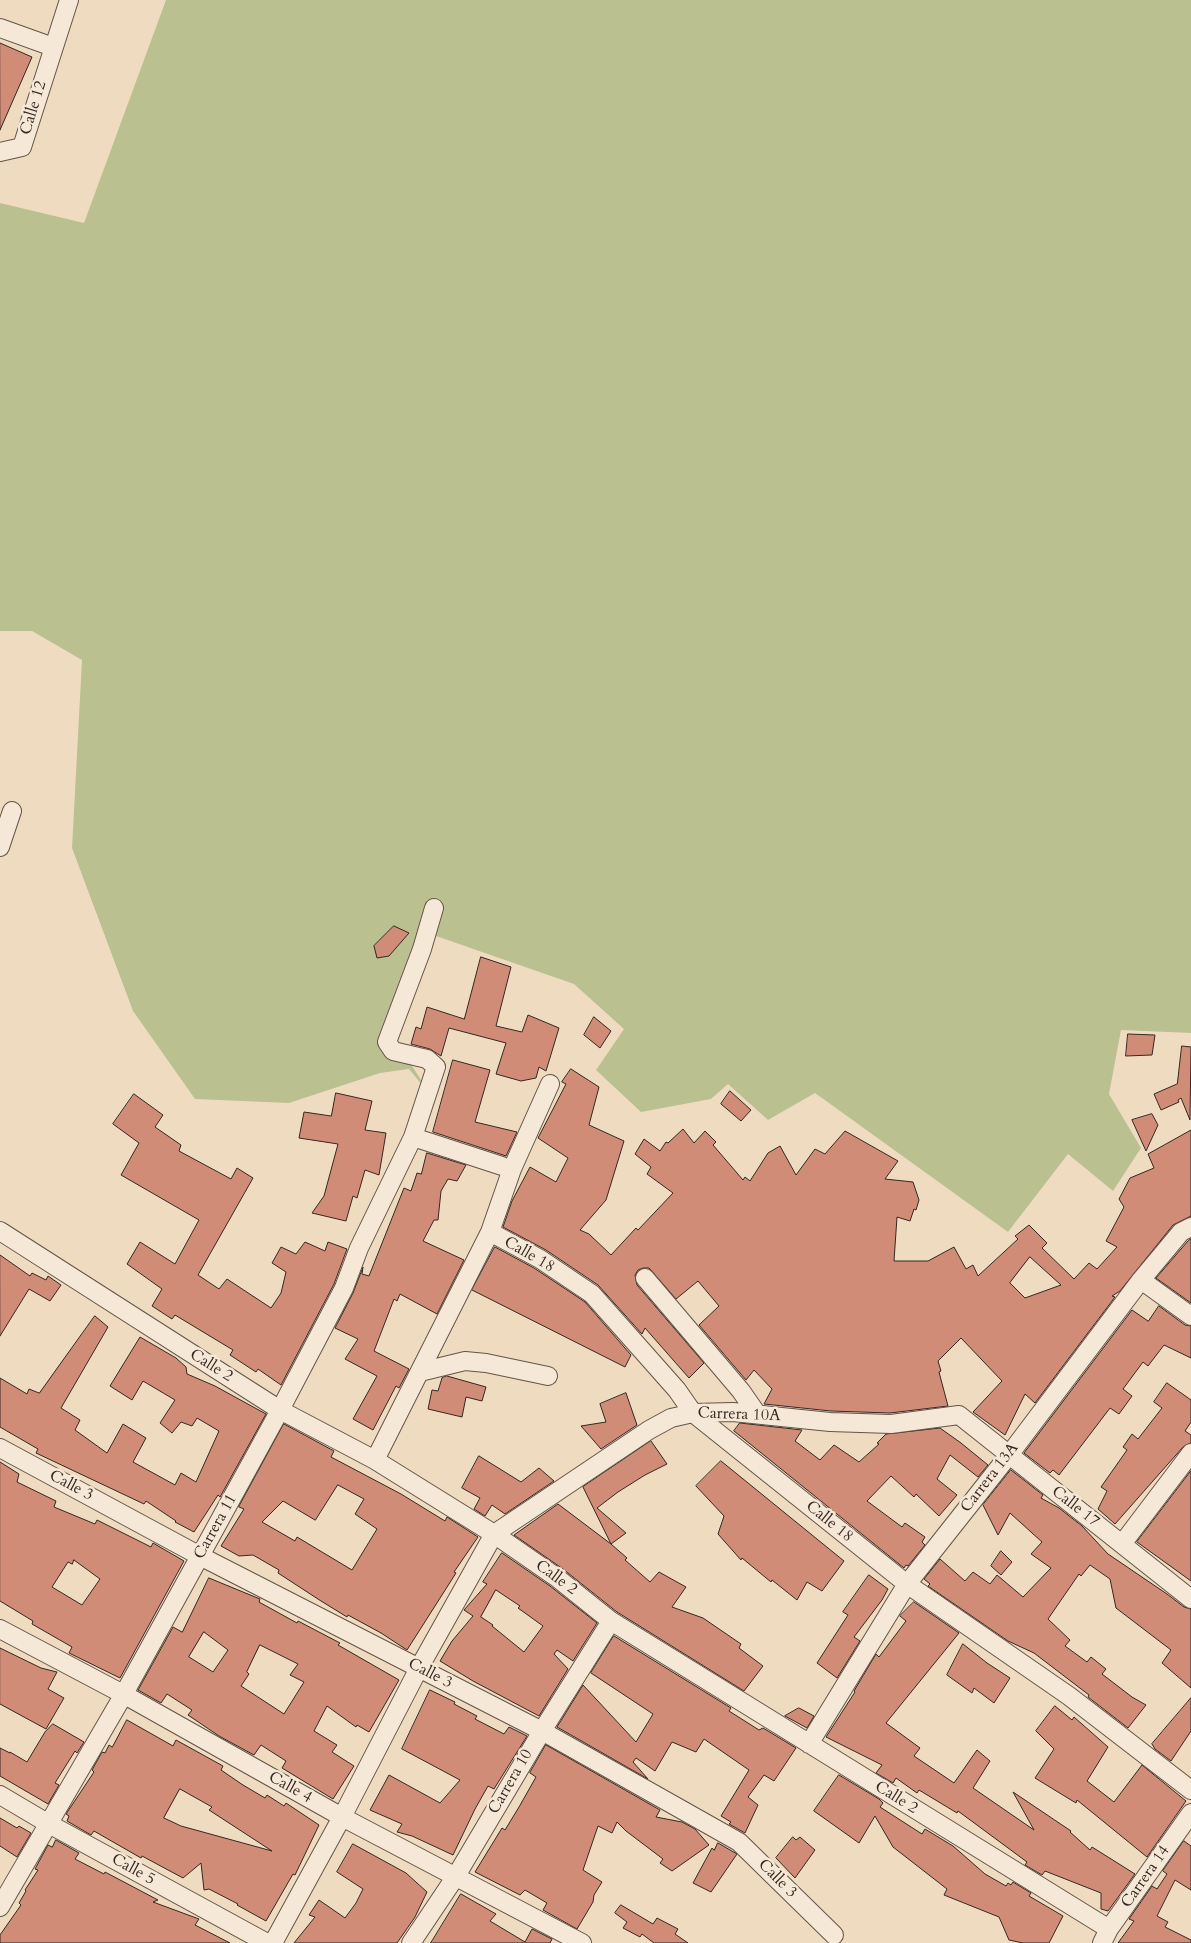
<!DOCTYPE html>
<html>
<head>
<meta charset="utf-8">
<style>
  body { margin:0 }
  canvas { display:block; background:#efdcc0 }
</style>
</head>
<body>
<canvas width="1191" height="1943"></canvas>
<script>
const ctx = document.querySelector('canvas').getContext('2d');
ctx.lineJoin = 'round';
function fillPath(path, color) { ctx.fillStyle = color; ctx.fill(path, 'evenodd'); }
function stroke(path, color, width, dash) { ctx.strokeStyle = color; ctx.lineWidth = width; ctx.lineCap = dash ? 'butt' : 'round'; ctx.setLineDash(dash || []); ctx.stroke(path); }
function drawText(font, color, halo, rows, align = 'center') {
  ctx.font = font + ' Cardo,serif'; ctx.lineWidth = 5; ctx.setLineDash([]); ctx.textBaseline = 'middle'; ctx.strokeStyle = halo; ctx.fillStyle = color; for (const [text, x, y, turn = 0] of rows) {
    ctx.save(); ctx.translate(x, y); ctx.rotate((+turn || 0) * Math.PI / 180); ctx.textAlign = isNaN(turn) ? turn : align; if (halo) ctx.strokeText(text, 0, 0); ctx.fillText(text, 0, 0); ctx.restore();
  }
}
fillPath(new Path2D(`
  M166,0H1191V1033L1121,1030L1109,1094L1141,1148L1113,1191L1068,1154L1008,1232L815,1093L768,1120L728,1084L711,1099L641,1112L596,1070L624,1029L574,984L436,936L396,1041L432,1097L409,1069L380,1073L289,1103L195,1099L133,1011L72,848L82,660L32,631H0V203L84,223Z`), '#bbc091');
const building = new Path2D(`
  M0,43L32,57L0,130Z
  M394,926L409,933L389,956L377,958L374,946Z
  M481,957L511,967L496,1026L522,1032L528,1015L559,1028L546,1071L539,1067L536,1078L521,1081L496,1074L506,1043L449,1028L441,1056L430,1049L411,1044L416,1027L421,1029L427,1007L464,1019Z
  M594,1017L611,1031L600,1048L584,1035Z
  M1128,1034L1155,1035L1152,1055L1126,1056Z
  M1182,1046L1191,1047L1190,1120L1181,1098L1178,1100L1179,1102L1161,1110L1154,1094L1177,1084Z
  M453,1060L490,1070L475,1122L517,1132L506,1156L433,1132Z
  M571,1069L599,1087L589,1125L624,1141L606,1200L580,1230L589,1234L611,1255L636,1228L638,1230L673,1193L647,1174L651,1167L635,1154L644,1139L660,1151L666,1142L668,1143L683,1129L694,1143L705,1131L716,1142L713,1145L743,1180L745,1177L750,1181L768,1153L780,1146L796,1175L815,1149L825,1154L845,1131L898,1161L885,1179L913,1182L919,1200L916,1210L914,1209L910,1221L897,1217L894,1261H928L954,1247L966,1269L973,1265L978,1276L1018,1239L1015,1236L1029,1225L1047,1243L1042,1248L1074,1279L1089,1263L1097,1269L1117,1247L1106,1241L1124,1207L1119,1199L1130,1178L1154,1168L1148,1154L1191,1130V1216L1173,1225L1120,1291L1112,1296L1115,1297L1035,1403L1025,1394L1005,1435L973,1412L1002,1381L961,1338L938,1361L941,1371L939,1372L948,1406L890,1413L831,1411L764,1404L772,1389L754,1370L746,1380L699,1325L719,1306L698,1281L676,1299L649,1268H643L638,1270L635,1275L637,1285L704,1363L689,1378L645,1328L642,1334L598,1285L546,1250L503,1227L512,1201L530,1167L556,1182L568,1158L538,1138L566,1084L562,1082ZM1030,1257L1061,1285L1025,1298L1010,1283Z
  M730,1091L751,1110L741,1121L721,1104Z
  M336,1093L372,1101L365,1130L386,1133L379,1175L365,1170L357,1198L353,1196L346,1221L312,1213L324,1196L338,1144L299,1138L304,1112L331,1116Z
  M134,1094L163,1115L155,1127L181,1145L179,1151L231,1179L237,1168L253,1178L198,1275L219,1289L227,1279L271,1308L281,1293L286,1272L272,1263L281,1247L296,1254L305,1242L325,1251L328,1242L347,1249L334,1284L281,1385L258,1369L256,1372L230,1355L233,1350L175,1315L172,1319L152,1306L162,1289L127,1264L140,1242L175,1264L199,1220L121,1175L139,1143L113,1124Z
  M1152,1114L1158,1125L1146,1151L1132,1120Z
  M427,1153L466,1165L457,1181L448,1179L441,1191L438,1220H434L423,1241L464,1260L437,1314L400,1294L397,1301L394,1299L374,1351L409,1369L399,1388L396,1386L373,1430L353,1419L377,1376L345,1359L358,1339L335,1328L353,1293L363,1267L362,1274L369,1276L404,1188L411,1191L417,1173L421,1174Z
  M1191,1239V1303L1156,1278L1188,1241Z
  M495,1247L534,1268L585,1302L631,1355L625,1367L472,1290Z
  M0,1255L30,1276L32,1273L46,1280L48,1276L61,1285L50,1301L29,1289L0,1336Z
  M1159,1306L1185,1325L1191,1326V1358L1164,1345L1148,1366L1143,1362L1123,1389L1132,1396L1119,1414L1110,1408L1059,1475L1053,1470L1050,1473L1024,1453L1132,1310L1148,1321Z
  M95,1316L108,1327L61,1408L80,1420L75,1430L107,1453L123,1424L146,1438L133,1462L175,1485L181,1473L196,1482L219,1431L197,1418L192,1426L181,1422L172,1433L160,1423L175,1400L143,1381L132,1400L110,1386L140,1337L176,1358L186,1367L187,1374L215,1386L266,1414L220,1497L218,1495L194,1532L175,1522L176,1521L146,1501L144,1504L36,1453L38,1449L0,1427V1378L27,1394L29,1389L39,1393Z
  M447,1376L486,1387L482,1401L466,1397L462,1417L428,1409L432,1390L438,1391L442,1378Z
  M1167,1383L1191,1400V1422L1185,1431L1191,1435V1443L1183,1447L1115,1524L1098,1509L1107,1491L1101,1487L1127,1450L1123,1447L1132,1434L1138,1439L1162,1408L1154,1402Z
  M626,1393L637,1425L601,1449L581,1426L606,1422L600,1404Z
  M740,1423L802,1430L795,1441L820,1460L834,1445L859,1462L879,1444L877,1443L886,1434L940,1428L961,1443L988,1465L978,1477L950,1455L937,1479L957,1495L939,1516L916,1494L914,1497L891,1476L867,1501L902,1527L905,1523L925,1537L922,1542L925,1545L908,1566L906,1565L904,1568L734,1431Z
  M284,1424L334,1451L331,1457L401,1494L445,1521L447,1517L478,1537L454,1572L456,1573L407,1650L381,1633L348,1615L347,1617L321,1601L278,1573L279,1570L253,1555L239,1556L221,1546L244,1509L239,1507ZM338,1485L364,1499L355,1514L377,1529L352,1570L297,1537L295,1541L262,1522L283,1501L315,1520Z
  M651,1441L667,1464L645,1475L618,1492L597,1508L626,1533L611,1544L627,1558L625,1560L650,1582L659,1572L686,1587L672,1607L703,1618L741,1644L739,1648L763,1666L744,1691L617,1612L563,1569L514,1535L558,1504L611,1544L583,1487Z
  M479,1456L521,1482L539,1468L554,1481L505,1514L492,1505L485,1516L474,1509L480,1498L462,1488Z
  M721,1461L844,1561L822,1591L807,1582L797,1600L772,1580L771,1582L742,1558L741,1560L718,1534L724,1516L696,1486Z
  M0,1462L19,1474L17,1482L56,1501L54,1507L95,1524L97,1520L151,1547L153,1543L184,1561L120,1678L69,1653L72,1647L32,1624L33,1621L0,1601ZM74,1560L100,1579L82,1605L52,1587L68,1562L72,1564Z
  M1011,1470L1043,1495L1041,1498L1059,1508L1082,1526L1108,1554L1167,1594L1184,1607L1191,1609V1688L1162,1663L1171,1650L1116,1608L1110,1579L1090,1565L1081,1576L1079,1574L1048,1619L1070,1640L1065,1646L1087,1662L1091,1657L1106,1669L1102,1674L1132,1697L1146,1705L1128,1728L1088,1697L1089,1695L1034,1653L1008,1641L928,1586L930,1584L924,1579L940,1559L965,1581L973,1572L990,1584L997,1575L1023,1597L1051,1568L1031,1554L1042,1542L1010,1513L998,1535L983,1505Z
  M1191,1471V1581L1137,1542Z
  M1001,1551L1012,1562L1001,1575L991,1566Z
  M502,1553L550,1586L597,1623L573,1661L557,1650L554,1654L568,1669L539,1716L473,1681L440,1661L452,1641L473,1616L464,1610L487,1584L483,1582ZM496,1590L520,1606L518,1608L543,1626L524,1652L492,1626L493,1625L481,1617Z
  M869,1575L888,1589L882,1600L854,1637L860,1641L837,1678L817,1663L848,1615L843,1612Z
  M209,1578L260,1599L259,1602L297,1623L298,1621L340,1643L338,1645L399,1680L369,1732L357,1725L356,1727L327,1706L314,1731L337,1745L332,1752L354,1766L333,1799L282,1768L286,1761L261,1745L254,1755L219,1736L188,1715L192,1710L167,1694L161,1703L138,1690L173,1627L182,1632ZM204,1632L228,1650L213,1672L189,1657ZM260,1645L298,1664L290,1675L304,1682L284,1714L241,1686L249,1674L247,1672Z
  M914,1602L959,1633L886,1723L920,1748L914,1756L954,1783L977,1750L990,1761L973,1788L1034,1830L1013,1792L1071,1831L1070,1832L1090,1850L1092,1847L1135,1874L1108,1911L1101,1909V1893L1045,1871L1042,1875L1025,1865L1027,1862L958,1811L957,1813L919,1790L917,1793L896,1778L893,1783L876,1773L882,1765L826,1737L855,1692L854,1691L876,1654L879,1657L906,1621L900,1616Z
  M614,1636L731,1708L729,1711L759,1730L763,1728L796,1748L774,1781L764,1775L748,1797L758,1805L745,1833L729,1824L731,1822L721,1816L749,1770L704,1739L696,1752L672,1742L655,1771L636,1758L633,1762L648,1779L557,1727L583,1685L636,1742L653,1714L591,1673Z
  M963,1644L987,1663L1010,1678L994,1703L974,1688L972,1693L947,1675Z
  M0,1648L41,1668L57,1672L48,1689L64,1698L46,1729L0,1704Z
  M430,1690L455,1702L454,1704L477,1716L475,1719L504,1734L509,1727L527,1736L494,1789L488,1786L475,1809L453,1855L412,1836L397,1832L402,1824L370,1810L389,1775L440,1803L460,1780L402,1749Z
  M1191,1698V1731L1171,1761L1155,1749L1152,1744Z
  M1055,1706L1072,1720L1074,1717L1108,1747L1087,1781L1114,1802L1142,1765L1186,1801L1147,1857L1077,1800L1076,1803L1035,1778L1054,1749L1036,1731Z
  M799,1708L814,1716L807,1728L785,1716Z
  M127,1720L173,1746L176,1740L223,1766L221,1770L243,1785L265,1798L267,1795L284,1806L286,1803L319,1825L295,1875L293,1874L266,1921L237,1905L238,1904L209,1889L204,1890L201,1863L183,1878L142,1856L141,1858L94,1831L91,1835L67,1821L69,1816L66,1814L94,1772L92,1770L102,1752L105,1753L109,1745L112,1747ZM180,1789L212,1807L209,1810L272,1851L181,1826L164,1818Z
  M53,1724L84,1742L77,1753L75,1751L55,1783L59,1785L48,1804L0,1776V1748L10,1753V1752L27,1762L45,1732Z
  M546,1745L660,1810L656,1817L682,1822L695,1829L709,1845L672,1871L660,1863L663,1859L626,1831L617,1822L612,1833L598,1826L583,1870L602,1882L594,1895L593,1902L577,1929L543,1910L547,1903L525,1890L520,1895L475,1872L502,1828L505,1830L519,1807L536,1777L530,1773Z
  M839,1775L879,1799L883,1803L880,1807L922,1834L925,1829L953,1846L985,1874L1006,1886L1008,1883L1011,1885L1013,1882L1031,1893L1029,1896L1063,1916L1049,1943H1023L1009,1940L999,1917L944,1895L947,1889L893,1847L875,1816L859,1843L814,1811Z
  M0,1818L17,1828L19,1826L31,1833L17,1857L0,1846Z
  M793,1837L796,1840L800,1837L815,1850L795,1878L776,1858Z
  M56,1840L79,1853L75,1859L104,1874L105,1872L158,1900L153,1902L199,1919L195,1925L230,1943H0V1935L21,1905L19,1903L26,1891L25,1890L38,1870L35,1869L48,1845L52,1847Z
  M1184,1841L1191,1846V1890L1175,1880L1157,1916L1168,1922L1165,1927L1191,1940V1943H1118L1134,1921L1129,1919L1152,1886L1157,1889L1167,1874L1163,1871Z
  M718,1843L737,1854L711,1892L693,1883L712,1848L714,1850Z
  M353,1844L406,1873L427,1892L415,1917L397,1943H294L315,1917L309,1915L319,1900L345,1918L356,1903L363,1889L337,1872Z
  M461,1894L496,1914L490,1921L525,1942L532,1929L552,1939L550,1943H431Z
  M621,1905L653,1924L657,1918L678,1929L675,1934L688,1943H654L642,1934L640,1937L623,1928L627,1922L615,1913Z`);
fillPath(building, '#d18c78');
stroke(building, '#352721', 1);
const minor = new Path2D(`
  M0,28L53,47
  M0,152L22,147L69,0
  M0,847L12,811
  M413,1137L502,1166
  M0,1231L280,1410L375,1460L494,1534L556,1577L611,1621L1109,1929
  M490,1232L540,1259L592,1294L677,1390L693,1413L907,1584L1069,1696L1191,1790
  M645,1278L741,1391L757,1414
  M1141,1280L1191,1316
  M420,1372L465,1361L486,1363L548,1376
  M0,1448L200,1556L542,1731L739,1842L834,1935
  M375,1460L490,1232L512,1169L550,1084
  M1122,1544L1191,1453
  M0,1629L123,1694L342,1817L582,1943
  M809,1744L907,1584L1009,1455L1141,1280L1181,1232L1191,1227
  M0,1795L49,1824L267,1943
  M0,1907L120,1701L200,1556L280,1410L344,1288L359,1248L413,1137L436,1067L427,1059L393,1051L387,1042L422,949L434,908
  M273,1943L342,1817L419,1668L494,1534L649,1430L671,1418L693,1413L733,1412L830,1422L891,1424L959,1415L1191,1599
  M411,1943L456,1876L542,1731L611,1621
  M1102,1943L1109,1929L1191,1813`);
stroke(minor, '#645449', 20);
stroke(minor, '#f5e8d6', 18);
drawText('16px', '#352721', '#f5e8d6', [
  ["Calle 12",34,108,-73],
  ["Calle 18",529,1255,30],
  ["Calle 2",211,1366,32],
  ["Carrera 10A",739,1415,2],
  ["Carrera 13A",990,1478,-52],
  ["Calle 3",71,1486,28],
  ["Calle 17",1075,1507,38],
  ["Calle 18",829,1522,39],
  ["Carrera 11",216,1527,-61],
  ["Calle 2",556,1578,36],
  ["Calle 3",430,1674,27],
  ["Carrera 10",511,1782,-60],
  ["Calle 4",290,1788,29],
  ["Calle 2",896,1798,32],
  ["Calle 5",133,1870,29],
  ["Carrera 14",1146,1877,-55],
  ["Calle 3",777,1879,45]
]);
</script>
</body>
</html>
